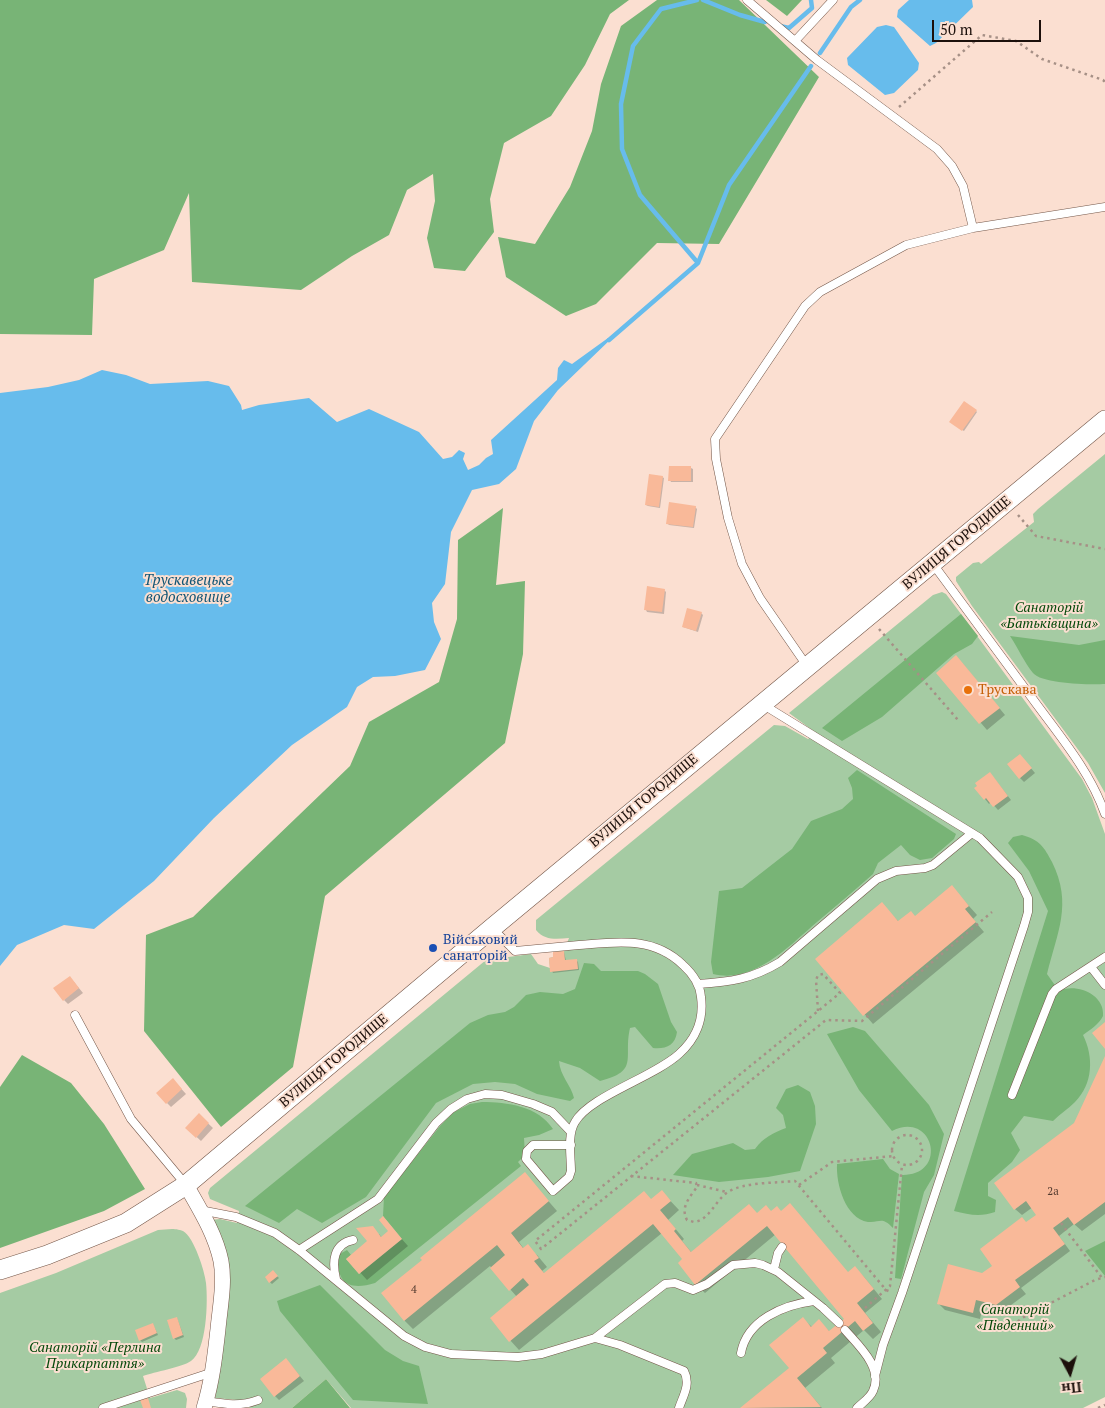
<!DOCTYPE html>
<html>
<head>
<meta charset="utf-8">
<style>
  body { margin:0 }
  #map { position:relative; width:1105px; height:1408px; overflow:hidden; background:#fbdfd1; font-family:"PT Serif",serif }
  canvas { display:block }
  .north { position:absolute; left:1045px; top:1348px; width:50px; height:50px; -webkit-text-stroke:4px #fbdfd1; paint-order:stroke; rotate:174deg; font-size:14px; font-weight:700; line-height:20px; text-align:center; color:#1c100b }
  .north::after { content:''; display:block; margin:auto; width:18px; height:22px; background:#1c100b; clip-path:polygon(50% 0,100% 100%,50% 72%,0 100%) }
  .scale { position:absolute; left:932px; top:20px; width:109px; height:22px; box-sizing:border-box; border:2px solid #1c100b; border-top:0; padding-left:6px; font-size:15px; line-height:18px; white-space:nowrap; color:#1c100b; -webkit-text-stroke:4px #fbdfd1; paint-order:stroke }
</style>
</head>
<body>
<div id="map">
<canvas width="1105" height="1408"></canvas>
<div class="north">Пн</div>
<div class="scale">50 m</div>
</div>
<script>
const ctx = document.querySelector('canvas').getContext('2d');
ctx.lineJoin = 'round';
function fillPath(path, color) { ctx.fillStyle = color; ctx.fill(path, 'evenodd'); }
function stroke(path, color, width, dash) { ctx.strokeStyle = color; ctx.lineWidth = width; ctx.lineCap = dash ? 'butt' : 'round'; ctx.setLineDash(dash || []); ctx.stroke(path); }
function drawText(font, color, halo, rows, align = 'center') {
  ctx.font = font + ' "PT Serif",serif'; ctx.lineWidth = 4; ctx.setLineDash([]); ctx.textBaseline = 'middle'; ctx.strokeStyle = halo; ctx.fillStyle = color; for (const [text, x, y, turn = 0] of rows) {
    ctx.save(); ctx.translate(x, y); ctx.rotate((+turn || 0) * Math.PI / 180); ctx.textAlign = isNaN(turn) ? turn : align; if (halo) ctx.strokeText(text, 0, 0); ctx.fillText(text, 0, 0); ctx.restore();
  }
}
fillPath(new Path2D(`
  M1105,454V793L1088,763L972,606L956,581V577L973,563L979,562L981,564L1034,522L1033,514L1038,509Z
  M942,592L946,594L961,614L1082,779L1092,798L1105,834V1397L1083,1408H351L326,1379L292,1408H248L260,1402L215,1398L220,1371L228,1302L210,1220L220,1219L237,1223L239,1211L210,1199L208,1193L210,1188L486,960L531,954L538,964L550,968L549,958L553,957V952L564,951L569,938C557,939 545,941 536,930V920L774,725L785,726L808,739L816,733L789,713L933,595Z
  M172,1229C176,1229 181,1230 183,1231C194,1237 205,1272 206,1283C208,1301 207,1350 191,1361C183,1367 154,1372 143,1376L150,1398L177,1390L185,1393L187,1399L186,1408H0V1293L56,1273L158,1230Z`), '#a5cba3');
fillPath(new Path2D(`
  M0,0H629L610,14L585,65L551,116L504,143L490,199L494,232L465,271L434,268L427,238L435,201L433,174L407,190L389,235L352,256L301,290L192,282L189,193L164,250L94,279L92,335L0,334Z
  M657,0H739L819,77L719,244L657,243L596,304L566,316L506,277L498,237L535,244L570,187L592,131L601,84L621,26Z
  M766,0H802L787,16Z
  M503,508L496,585L525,581L523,654L505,743L325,896L293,1067L221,1127L144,1031L146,935L193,917L350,766L369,722L439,682L457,619L458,540Z
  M961,614L978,636L972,644L954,654L882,717L842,741L822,728Z
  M1010,636L1079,645L1105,640V684C1091,685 1042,684 1033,673C1024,662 1018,648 1010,636Z
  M857,770L956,834L954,839L932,858L920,860L910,855L901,845L878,863L873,874C855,890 836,906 817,922C789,946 754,984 713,974L711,962L719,891L742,888L792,849L811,821L842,809L853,799L852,788L848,778Z
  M1022,835C1040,840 1044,847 1052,862C1073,904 1057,933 1047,974L1059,991C1074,983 1105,993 1103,1016C1099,1024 1090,1030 1083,1035C1094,1057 1093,1084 1075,1102C1068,1109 1060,1114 1053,1121L1024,1116L1011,1133L1020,1150L1012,1162L988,1183V1196L996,1200L995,1212C981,1217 969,1215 954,1211L1048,911L1029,871L1008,843L1013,837Z
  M584,963L594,964L601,971H638L645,974L658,984L671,1022L677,1032C675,1046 666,1049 653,1048L635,1027L630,1028C623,1058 640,1071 600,1081L580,1068L559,1061C560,1076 571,1085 574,1098L570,1101L537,1094L515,1084L495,1082L473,1084L436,1103L366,1197L322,1223L297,1209L279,1223L245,1206L470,1023L488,1015L505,1012L514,1007L526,995L540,992L563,994L575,989Z
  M853,1027L865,1031L929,1105L944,1134L934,1175L924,1192L901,1279L895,1278L902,1175C949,1176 934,1110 892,1131L859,1090L827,1034Z
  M22,1055L71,1083L104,1124L145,1189L104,1211L0,1248V1087Z
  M798,1085L810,1092L815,1106L816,1124L800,1171L768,1177L719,1182L673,1175L692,1154L733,1143L745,1150L755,1149C764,1137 773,1133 786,1128L783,1115L776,1108L786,1089Z
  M482,1102C507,1102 538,1106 553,1129L539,1135L524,1138L525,1155L518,1162L521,1166L375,1283C349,1291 336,1283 338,1255L347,1250L351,1255L346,1259L359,1274L402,1239L383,1216L384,1197L441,1125L454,1112L470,1104Z
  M883,1159L890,1169L899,1174L893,1228C881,1216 881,1223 868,1222C845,1218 836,1184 837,1164Z
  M1105,1241V1276L1085,1251Z
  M320,1285L385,1350L403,1361L419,1366L428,1404L353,1400L280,1311L277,1301Z
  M326,1379L350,1408H292Z`), '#78b476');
fillPath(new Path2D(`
  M909,0H972L973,7L936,43L930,46L897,17L898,10Z
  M886,25L894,27L919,63L918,70L894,93L885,95L848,65L847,58L877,27Z
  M608,338H612L558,390L534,421L516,469L499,484L472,490L451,532L445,584L432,603L434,622L441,639L425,670L395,676L373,677L357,687L347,707L292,745L214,818L154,881L94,929L64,925L17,945L0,966V393L48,387L79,380L102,370L126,375L150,384L208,381L229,386L241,405L242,410L259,405L309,398L337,422L369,409L419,432L443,459L452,457L459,450L465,453L463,459L468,470L479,465L486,458L493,454L491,440L557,380L558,368L564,360L572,364Z`), '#67bcec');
fillPath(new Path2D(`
  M976,411L977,412L964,431L953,424Z
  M691,468L693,469V482H671L670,480Z
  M662,477L664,478L660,508L648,506L646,505Z
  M695,507L697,509L694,528L669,525L667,523Z
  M664,590L666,592L664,614L647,612L646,610Z
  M701,613L703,615L698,632L683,627Z
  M963,664L1005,715L987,730L938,673Z
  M1024,760L1035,773L1024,782L1020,778Z
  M994,778L1011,800L998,810L991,802L989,804L985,799Z
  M952,887L977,915L973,919L984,932L873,1024L817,959L882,904L899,922L916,917Z
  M564,952L566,961L576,960L578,962L579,970L553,973L552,971Z
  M74,982L83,993L68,1004L64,1000Z
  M1105,1059V1214L1082,1231L1074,1224L1059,1236L1070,1251L1021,1288L1026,1294L1003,1311L983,1306L980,1319L945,1310L938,1303L994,1266L1027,1223L1038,1215L1033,1207L1022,1215L1015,1209L1075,1124Z
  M177,1084L186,1094L171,1107L167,1103Z
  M199,1115L213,1128L201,1141L187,1128Z
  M525,1174L557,1211L519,1242L524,1249L537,1255L547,1267L542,1271L545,1274L662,1192L679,1210L668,1220L684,1239L682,1241L692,1253L757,1214L771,1212L848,1273L855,1268L864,1277L882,1299L865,1313L881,1332L873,1339L864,1330L831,1358L835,1363L805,1388L822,1408H742L790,1368L802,1318L812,1327L819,1321L830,1332L846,1319L776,1234L705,1293L696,1284L684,1260L662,1233L519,1350L491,1319L517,1297L490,1266L413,1329L404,1320Z
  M383,1218L408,1246L367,1280L348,1259L379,1234L382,1238L390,1231Z
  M273,1272L279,1278L272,1284L266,1278Z
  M177,1318L184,1337L176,1340L174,1338Z
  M153,1324L158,1335L142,1342L140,1340Z
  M290,1364L304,1381L279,1400L275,1396Z`), '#0003');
stroke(new Path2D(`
  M697,0L661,9L633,46L621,104L622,149L640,195L698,263
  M703,0L740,15L765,22
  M780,26L789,28L812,8L811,0
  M820,53L851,7L860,0
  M609,340L698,263L729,185L811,66`), '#67bcec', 4.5);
fillPath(new Path2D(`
  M964,401L977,410L962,431L949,422Z
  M669,466H691V481H668Z
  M649,474L663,476L659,507L645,505Z
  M669,502L696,506L693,527L666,524Z
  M647,586L665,589L662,612L644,610Z
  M687,608L702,612L696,631L682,627Z
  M956,655L1000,708L979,724L936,673Z
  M1020,754L1032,768L1019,779L1007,764Z
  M990,772L1008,796L993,807L986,798L984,800L974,788L977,786L975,783Z
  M952,885L969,906L965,909L976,922L863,1016L815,959L882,902L898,921L911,911L915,916Z
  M564,951L565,960L577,959L578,969L550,972L549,958L553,957V952Z
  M70,976L79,988L63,1001L53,988Z
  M1105,1022V1049L1092,1033Z
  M1105,1056V1202L1074,1225L1068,1217L1053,1228L1065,1244L1015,1280L1020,1287L996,1305L976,1300L973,1313L937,1304L948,1264L982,1273L992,1266L980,1249L1022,1217L1026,1222L1036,1215L1026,1201L1014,1210L994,1183L1074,1123Z
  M173,1078L182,1089L166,1104L156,1093Z
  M199,1113L209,1123L196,1138L185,1128Z
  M525,1172L549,1201L511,1233L523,1248L528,1244L539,1258L534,1261L544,1273L644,1191L651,1199L662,1190L671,1201L660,1210L676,1229L674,1231L691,1252L749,1204L757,1213L766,1205L771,1211L777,1206L781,1211L790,1203L848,1272L855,1266L874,1289L857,1303L873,1323L863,1331L855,1321L823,1348L827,1353L797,1378L821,1407L740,1408L789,1368L769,1345L803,1317L811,1327L819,1319L829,1331L844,1319L767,1226L695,1285L678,1263L682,1259L653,1224L509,1342L490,1318L529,1285L523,1278L509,1291L490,1268L505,1255L497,1245L404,1321L381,1293L422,1260L420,1258Z
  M383,1216L402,1239L359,1274L346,1259L367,1241L356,1228L373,1226L381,1237L388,1231L379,1220Z
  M273,1270L278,1276L269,1283L265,1277Z
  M177,1317L183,1335L173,1339L167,1320Z
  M153,1323L157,1333L139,1341L135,1330Z
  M286,1358L300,1376L274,1397L260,1379Z
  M148,1398L151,1408H143L140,1400Z`), '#f9b999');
const service = new Path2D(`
  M747,0L817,60L937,149L952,166L963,186L973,228
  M795,41L833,0
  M933,564C966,608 999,653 1032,698C1059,735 1090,771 1105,814
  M807,666L760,598L742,564L728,518L716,459L715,439L805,306L820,292L906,245L973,228L1105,207
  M762,704L980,838L1018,877L1028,898V912L1024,926L902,1293L883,1345L875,1376
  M492,928L515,951C536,949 558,947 579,945C617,942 653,936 683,965C693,974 700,984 701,997C704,1019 696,1039 679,1054C654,1077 590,1096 575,1122C567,1135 571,1157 571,1171L569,1177L553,1191L526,1159L527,1151L533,1145H571
  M1091,967L1105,985
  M698,984C730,982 752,979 780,962L877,879L896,871L925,868L933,865L972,833
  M75,1015L131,1119L186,1185
  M1012,1095L1052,994L1056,989L1105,957
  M200,1210L236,1217L275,1233L299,1250L404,1336L425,1347L451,1354L518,1357L542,1354L595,1338L665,1284L675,1283L693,1290L707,1284L733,1265L755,1263L763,1265L778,1272L823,1308L839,1323
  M299,1250L378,1199L436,1123L451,1109L467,1099L485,1094L502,1095L533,1104L552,1112L571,1132
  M774,1269L778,1253L782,1247
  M336,1279C332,1262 333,1244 353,1240
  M845,1330C858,1345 884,1368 873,1391C870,1398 862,1403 857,1408
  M595,1338L620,1345L684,1371C691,1384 683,1396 679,1408
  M741,1353C747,1320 783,1305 814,1301
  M206,1401C224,1404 240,1407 258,1400
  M103,1408L213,1372`);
const minor = new Path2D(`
  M186,1185C199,1208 215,1233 221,1261C225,1283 220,1307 218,1329C215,1356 212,1382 204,1408`);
const tertiary = new Path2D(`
  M0,1270L47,1255L126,1223L186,1185L492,928L1105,420`);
stroke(service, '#745749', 9);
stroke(minor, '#745749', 16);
stroke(tertiary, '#745749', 20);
stroke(new Path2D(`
  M899,107L982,35L1016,41L1042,59L1103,80L1105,82
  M1018,515L1036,536L1105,549
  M879,629L958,720
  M818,1011L816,980L818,975L823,974L840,993L818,1011L535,1241L541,1249L826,1020L862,1021L992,912
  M892 1150a15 15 0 1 1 30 0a15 15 0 1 1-30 0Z
  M631,1176L696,1183L697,1187C690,1197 680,1207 687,1220L694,1222C710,1220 715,1200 728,1192C744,1182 776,1183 795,1181L886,1290L891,1292
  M697,1185L727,1192
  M799,1185L832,1162L893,1156
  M1061,1223L1102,1278
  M865,1308L890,1286L902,1165
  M1008,1330L1022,1318L1095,1280L1105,1277
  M1098,1408L1105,1405`), '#a69086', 2.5, [2.5, 4]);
stroke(service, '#fff', 8);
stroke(minor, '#fff', 15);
stroke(tertiary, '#fff', 19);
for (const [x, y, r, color] of [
  [968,690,5,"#e8710a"],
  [433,948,5,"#1a4fb4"]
]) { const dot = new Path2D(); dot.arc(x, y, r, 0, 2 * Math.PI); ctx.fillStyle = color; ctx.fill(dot); stroke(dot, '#fbdfd1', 2); }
drawText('11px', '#533a2e', null, [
  ["2а",1053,1192],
  ["4",414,1290]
]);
drawText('14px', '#1c100b', '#fbdfd1', [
  ["ВУЛИЦЯ ГОРОДИЩЕ",957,543,-40],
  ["ВУЛИЦЯ ГОРОДИЩЕ",644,801,-40],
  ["ВУЛИЦЯ ГОРОДИЩЕ",334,1061,-40]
]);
drawText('italic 14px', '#04480a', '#fbdfd1', [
  ["Санаторій",1049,608],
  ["«Батьківщина»",1049,624],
  ["Санаторій",1015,1310],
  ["«Південний»",1015,1326],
  ["Санаторій «Перлина",95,1348],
  ["Прикарпаття»",95,1364]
]);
drawText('14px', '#c56008', '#fbdfd1', [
  ["Трускава",978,690]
], 'left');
drawText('14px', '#164399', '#fbdfd1', [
  ["Військовий",443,940],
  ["санаторій",443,956]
], 'left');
drawText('italic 15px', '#125575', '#fbdfd1', [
  ["Трускавецьке",188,581],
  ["водосховище",188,598]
]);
</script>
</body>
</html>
